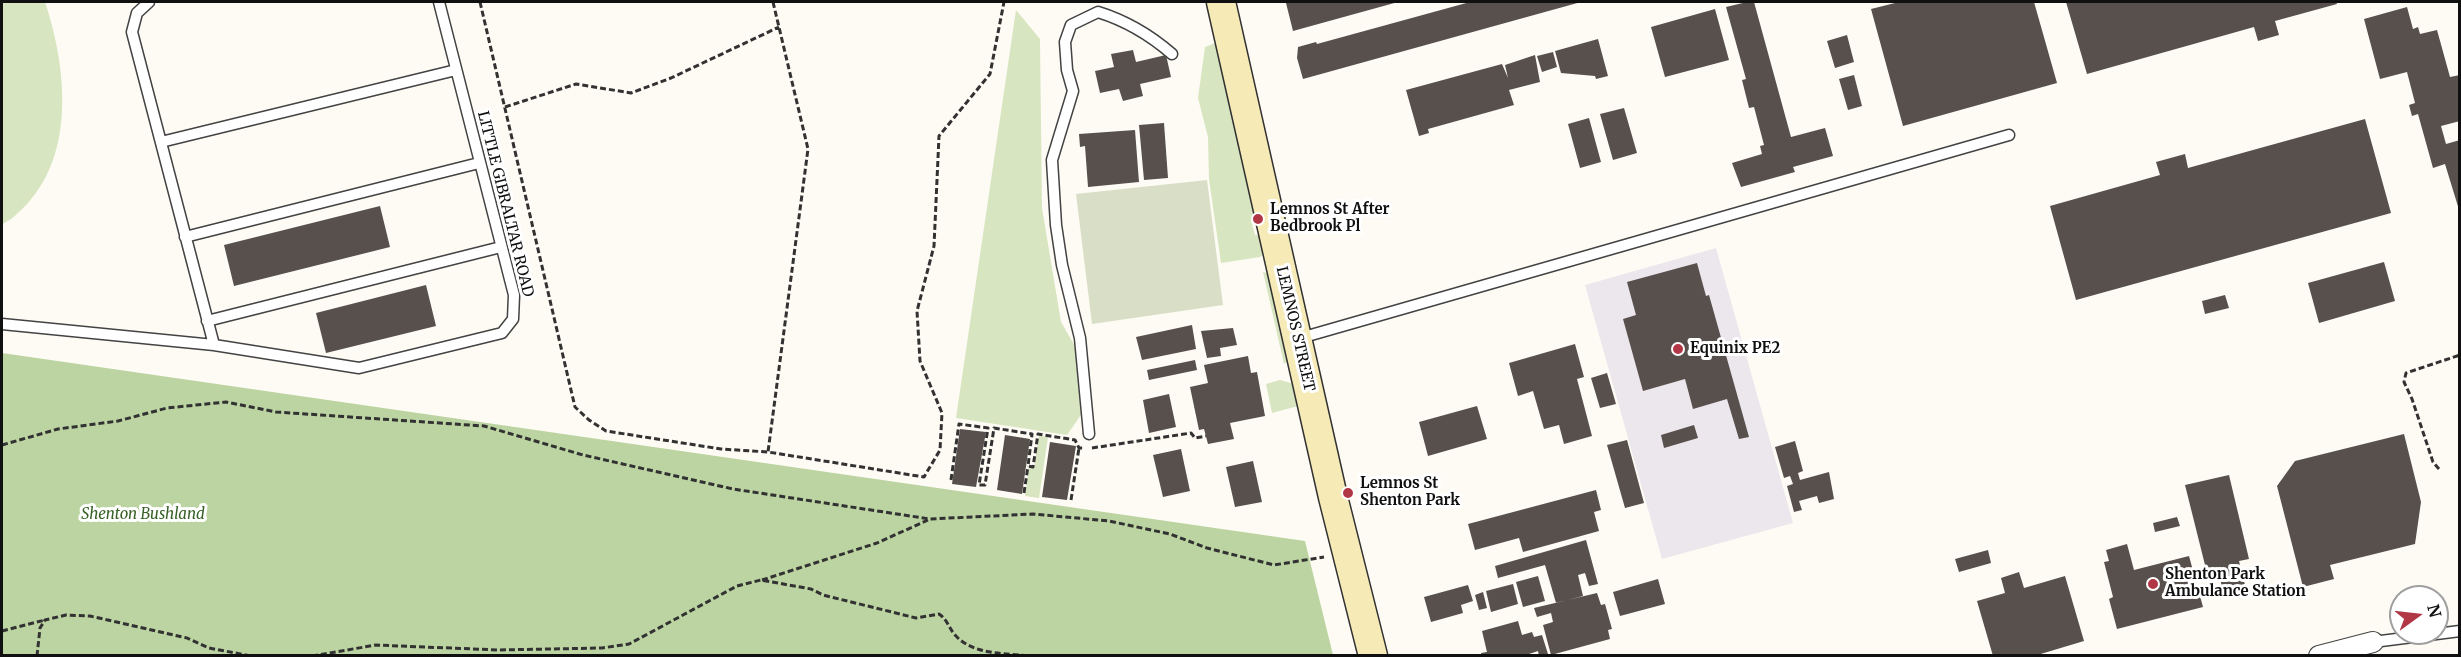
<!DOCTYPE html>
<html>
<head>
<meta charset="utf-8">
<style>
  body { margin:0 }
  #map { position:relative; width:2461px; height:657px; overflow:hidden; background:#fefbf4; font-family:Merriweather,serif }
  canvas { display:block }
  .frame { position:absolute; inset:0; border:3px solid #101010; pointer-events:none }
  .north { position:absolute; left:2389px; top:585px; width:60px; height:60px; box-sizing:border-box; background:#fff; border:2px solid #9f9f9f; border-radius:50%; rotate:75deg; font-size:16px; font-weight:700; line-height:24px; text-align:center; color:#101010 }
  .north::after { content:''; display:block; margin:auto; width:21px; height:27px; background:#b13746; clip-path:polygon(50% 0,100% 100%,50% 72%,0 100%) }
</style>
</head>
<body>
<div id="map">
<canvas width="2461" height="657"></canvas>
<div class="frame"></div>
<div class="north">N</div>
</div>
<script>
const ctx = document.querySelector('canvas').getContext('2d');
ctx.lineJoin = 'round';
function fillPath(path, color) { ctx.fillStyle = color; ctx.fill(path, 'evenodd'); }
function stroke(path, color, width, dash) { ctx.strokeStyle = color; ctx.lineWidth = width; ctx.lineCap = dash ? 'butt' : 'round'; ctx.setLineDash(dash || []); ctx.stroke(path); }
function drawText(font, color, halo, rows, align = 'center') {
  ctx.font = font + ' Merriweather,serif'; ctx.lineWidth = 6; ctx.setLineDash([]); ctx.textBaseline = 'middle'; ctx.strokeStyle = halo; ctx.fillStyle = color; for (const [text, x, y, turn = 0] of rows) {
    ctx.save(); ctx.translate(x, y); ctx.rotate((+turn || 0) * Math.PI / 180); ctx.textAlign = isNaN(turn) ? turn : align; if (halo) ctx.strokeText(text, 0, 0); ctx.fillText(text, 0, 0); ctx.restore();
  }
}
fillPath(new Path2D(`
  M1716,248L1793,523L1662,559L1585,285Z`), '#ece6ed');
fillPath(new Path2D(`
  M2,2H45C66,65 76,151 27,204C20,211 11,221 2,224Z
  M1016,10L1040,39L1042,208L1061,322L1075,346L1083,412L1067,435L956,418Z
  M1218,42L1258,218L1251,220L1255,235H1259L1266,252L1260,257L1221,263L1209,179L1208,137L1198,98L1205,47Z
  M1263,272L1270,274L1288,361L1284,364Z
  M1280,380L1294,384L1298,406L1272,413L1266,384Z
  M1039,436L1048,437L1039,498L1025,496L1029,468H1034Z`), '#d7e5c1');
fillPath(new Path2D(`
  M2,353L1305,541L1333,655H2Z`), '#bcd4a2');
fillPath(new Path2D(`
  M1207,180L1223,305L1092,324L1076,194Z`), '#d9dfc6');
fillPath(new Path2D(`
  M1292,2H1398L1293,31L1286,3Z
  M1470,2H1581L1303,79L1297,58L1298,47L1316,42L1317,44Z
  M1747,2H1754L1791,137L1825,128L1833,156L1793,167L1795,172L1741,187L1732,163L1762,154L1760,146L1764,145L1754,107L1749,108L1742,80L1746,79L1726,7Z
  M1899,2H2034L2057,83L1903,126L1871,9Z
  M2066,2H2336L2337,4L2275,21L2279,35L2258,41L2254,27L2087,74Z
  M2407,7L2413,29L2418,27L2420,34L2437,30L2450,77L2460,75V121L2441,126L2446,144L2460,140V213L2445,164L2433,168L2418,114L2412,116L2409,105L2415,103L2407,72L2380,79L2364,19Z
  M1715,9L1729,60L1665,77L1651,27Z
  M1847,35L1854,62L1835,68L1827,41Z
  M1598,39L1608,76L1596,79L1595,76L1561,73L1555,51Z
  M1133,50L1136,62L1166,55L1171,77L1140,84L1143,96L1123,101L1119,89L1100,93L1095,71L1114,67L1111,54Z
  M1553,52L1557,67L1542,72L1537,56Z
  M1535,55L1540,82L1509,90L1514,105L1428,129L1429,133L1419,136L1406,90L1502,64L1508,78L1505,65Z
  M1854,75L1862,106L1848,110L1839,79Z
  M1624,108L1637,153L1613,160L1600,114Z
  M1589,118L1601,162L1580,168L1568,124Z
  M2365,119L2391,213L2076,300L2050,206L2160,175L2156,162L2185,154L2188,168Z
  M1164,123L1168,178L1144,180L1139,125Z
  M1135,130L1139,182L1088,187L1085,146L1080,147L1079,134Z
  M380,206L390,247L234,286L224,245Z
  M2384,262L2395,301L2319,323L2308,283Z
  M1697,263L1706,296L1709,295L1749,437L1739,439L1727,399L1693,409L1685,379L1643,391L1623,319L1636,315L1627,282Z
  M426,285L436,326L326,353L316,313Z
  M2225,295L2229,308L2205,314L2202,301Z
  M1192,325L1196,349L1142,360L1136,337Z
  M1233,328L1237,345L1220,348L1221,356L1207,358L1201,331Z
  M1575,344L1584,377L1577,379L1592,436L1564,444L1559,425L1544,429L1533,391L1518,396L1509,363Z
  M1248,356L1251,373L1257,372L1265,416L1230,423L1234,439L1208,444L1204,429L1199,430L1190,387L1208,383L1204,365Z
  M1195,360L1197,370L1149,380L1147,370Z
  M1607,373L1616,404L1600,408L1591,378Z
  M1169,394L1176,427L1149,433L1143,400Z
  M1477,406L1487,439L1428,456L1419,422Z
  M1694,425L1698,438L1664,448L1661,435Z
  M960,429L986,432L976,487L952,484Z
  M2404,434L2421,502L2415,544L2330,565L2334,579L2303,587L2277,486L2295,461Z
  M1005,435L1030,439L1022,494L997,490Z
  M1627,440L1644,503L1625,508L1607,445Z
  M1795,441L1803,471L1798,473L1800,480L1829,472L1834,499L1819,503L1817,496L1799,501L1802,510L1794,512L1787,486L1793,484L1790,476L1784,478L1775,447Z
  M1050,442L1076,446L1067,500L1042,497Z
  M1181,449L1190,491L1163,497L1153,455Z
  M1253,461L1262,502L1235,507L1226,467Z
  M2229,475L2249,559L2239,561L2245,585L2223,591L2217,567L2206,569L2185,485Z
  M1596,490L1601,510L1594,512L1599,531L1523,552L1519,538L1475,550L1468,524Z
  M2177,517L2180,526L2155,532L2153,523Z
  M1586,540L1598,584L1589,586L1585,573L1578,575L1583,596L1556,603L1545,565L1498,578L1495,566Z
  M2127,544L2134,570L2189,556L2203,607L2117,629L2109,599L2113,597L2104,562L2109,561L2106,550Z
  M1988,550L1991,563L1959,572L1955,559Z
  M2019,572L2024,588L2065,576L2084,641L2034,656H1993L1977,601L2005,593L2001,578Z
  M1538,576L1545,601L1523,607L1516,582Z
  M1658,579L1665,604L1620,616L1613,592Z
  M1513,584L1518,604L1491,612L1486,591Z
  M1468,585L1473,601L1461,605L1463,613L1431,622L1424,597Z
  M1483,592L1487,608L1479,610L1475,595Z
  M1597,593L1601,605L1605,604L1612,629L1608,630L1610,639L1551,655L1543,625L1553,622L1551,613L1537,617L1534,608Z
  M1518,621L1522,635L1532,632L1534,637L1542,635L1548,654L1539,656L1538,651L1523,656H1482L1481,653L1487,652L1482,631Z`), '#57504d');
const lane = new Path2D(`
  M149,2L137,13L132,32L214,345
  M161,142L456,70
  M185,237L479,163
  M207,321L501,247
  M2,324L214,345L359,368L502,333L513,319L514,295L439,2
  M1297,339L2009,135
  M1089,434L1080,338L1062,265L1056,225L1052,160L1073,91L1067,70L1065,42L1071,25L1098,12C1127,21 1149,34 1172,54
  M2373,642L2460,631`);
const street = new Path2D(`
  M2319,656L2373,642`);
const secondary = new Path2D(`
  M1221,2L1333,497L1373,656`);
stroke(lane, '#434343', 13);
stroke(street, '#434343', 22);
stroke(secondary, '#323232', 31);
stroke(new Path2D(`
  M480,2L575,407L589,420L606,431L721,449L768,452
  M773,2L808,149L768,452L924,477L940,450L942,413L920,361L917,311L934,246L939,136L990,74L1004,2
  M505,107L576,84L631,93L671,78L779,27
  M2,445L58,429L118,421L167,408L226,402L276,412L484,426L583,455L733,489L930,519L1033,514L1109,521L1170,534L1207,548L1274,565L1324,557
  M1092,448L1191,433L1195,438L1206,436
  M2439,469L2433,462L2412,399L2404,382L2406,373L2460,355
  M951,480L959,424L988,428L979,485H985L994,428L1032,434L1028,466L1033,467L1038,434L1075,440L1079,448H1085
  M1024,493L1028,466
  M1071,500L1079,448
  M762,580L877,543L928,520
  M2,631L45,620
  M37,656L40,628L45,620L66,615L90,616L187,638L209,648L251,656
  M312,656L376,645L498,650L602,648L629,644L737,586L761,580L811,589L823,595L916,618L939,614C948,620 949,629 956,636C974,655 1004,653 1028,656`), '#323232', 3, [6, 3]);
stroke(lane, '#fff', 10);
stroke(street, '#fff', 20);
stroke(secondary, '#f6eab7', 28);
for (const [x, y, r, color] of [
  [1258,219,6,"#b13746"],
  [1678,349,6,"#b13746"],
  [1348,493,6,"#b13746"],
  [2153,584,6,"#b13746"]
]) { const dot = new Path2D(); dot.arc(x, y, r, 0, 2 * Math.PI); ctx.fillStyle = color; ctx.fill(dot); stroke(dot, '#fff', 2); }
drawText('15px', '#101010', '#fff', [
  ["LITTLE GIBRALTAR ROAD",505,204,76],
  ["LEMNOS STREET",1295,329,77]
]);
drawText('bold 15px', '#101010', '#fff', [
  ["Lemnos St After",1270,210],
  ["Bedbrook Pl",1270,227],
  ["Equinix PE2",1690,349],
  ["Lemnos St",1360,484],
  ["Shenton Park",1360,501],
  ["Shenton Park",2165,575],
  ["Ambulance Station",2165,592]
], 'left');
drawText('italic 15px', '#386127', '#fff', [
  ["Shenton Bushland",143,515]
]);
</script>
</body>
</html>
